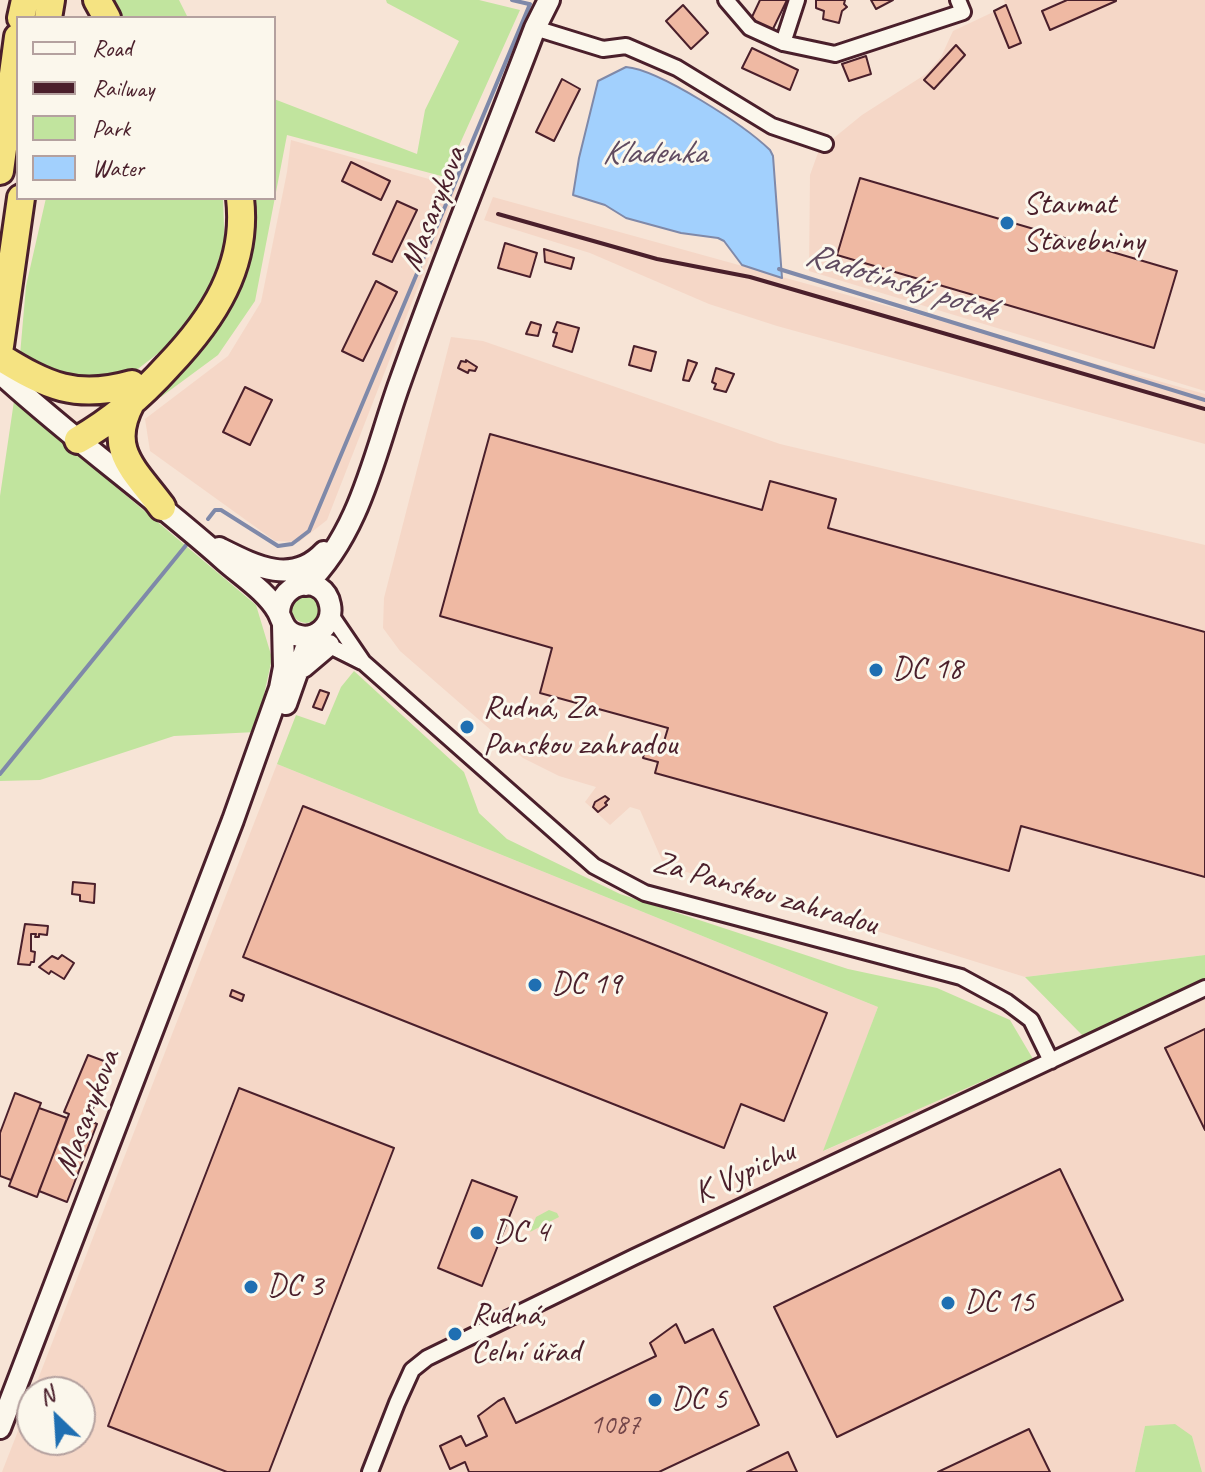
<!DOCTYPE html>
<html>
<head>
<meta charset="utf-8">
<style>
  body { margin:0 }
  #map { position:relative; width:1205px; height:1472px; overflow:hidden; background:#f7e4d6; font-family:Caveat,sans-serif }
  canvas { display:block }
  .legend { position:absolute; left:16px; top:16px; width:260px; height:184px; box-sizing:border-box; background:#fbf7ec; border:2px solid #b4a19f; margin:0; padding:10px 14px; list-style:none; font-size:24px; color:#4a1f2b }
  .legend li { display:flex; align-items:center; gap:16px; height:40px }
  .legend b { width:40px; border:2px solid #b4a19f }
  .north { position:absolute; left:16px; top:1376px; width:80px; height:80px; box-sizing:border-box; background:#fbf7ec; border:2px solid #b4a19f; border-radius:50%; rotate:335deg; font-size:22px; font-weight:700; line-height:32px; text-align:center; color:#4a1f2b }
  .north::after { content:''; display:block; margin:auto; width:28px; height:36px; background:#1f6fb2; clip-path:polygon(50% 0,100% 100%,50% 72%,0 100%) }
</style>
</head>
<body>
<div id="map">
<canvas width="1205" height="1472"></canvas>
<ul class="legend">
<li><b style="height:10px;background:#fbf7ec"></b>Road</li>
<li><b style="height:10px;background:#4a1f2b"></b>Railway</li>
<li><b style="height:22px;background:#c1e49e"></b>Park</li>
<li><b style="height:22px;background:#a2d0fd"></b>Water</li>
</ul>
<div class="north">N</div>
</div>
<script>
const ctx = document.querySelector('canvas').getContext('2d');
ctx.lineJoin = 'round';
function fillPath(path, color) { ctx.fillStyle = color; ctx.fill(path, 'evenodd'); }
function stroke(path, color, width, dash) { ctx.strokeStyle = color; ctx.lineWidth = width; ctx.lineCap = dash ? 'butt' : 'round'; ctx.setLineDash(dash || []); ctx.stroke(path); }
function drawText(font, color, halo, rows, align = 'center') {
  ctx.font = font + ' Caveat,sans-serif'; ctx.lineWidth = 6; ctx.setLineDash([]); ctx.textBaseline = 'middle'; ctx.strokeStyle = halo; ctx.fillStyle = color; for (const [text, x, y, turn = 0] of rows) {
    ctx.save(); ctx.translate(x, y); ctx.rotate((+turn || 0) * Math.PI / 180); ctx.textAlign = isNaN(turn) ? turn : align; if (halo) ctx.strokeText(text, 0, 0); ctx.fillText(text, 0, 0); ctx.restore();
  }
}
fillPath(new Path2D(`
  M1004,0H1205V391L809,271L810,175L819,150L862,115L926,74L941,57L953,31L1006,6Z
  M291,140L457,187L327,520L299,542L275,541L150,451L145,419L228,356L261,302L287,172Z
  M493,197L1205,394V444L777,326L709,304L590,253L484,220Z
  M451,337L483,341L780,444L1205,545V955L1025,977L664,865L640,810L630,807L610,825L585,802L596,787L559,776L523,758L400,651L383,628L384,598Z
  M277,764L878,1007L824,1151L1033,1059L1205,979V1472H1202L1192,1436L1145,1426L1135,1472H2L32,1395V1440H80V1392H33Z`), '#f5d7c7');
fillPath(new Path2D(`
  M107,0H179L188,18H116Z
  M386,0H479L520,10L445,177L287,135L255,301L218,355L161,397L150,398L237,298L254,229L251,198H274V99L417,154L425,110L459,41L387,3Z
  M46,198H223L225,254L188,330L134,372L80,384L20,355L26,286Z
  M14,401L256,605L272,658L256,732L174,736L40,780L0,781V496Z
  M291 608a15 15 0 1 1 30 0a15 15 0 1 1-30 0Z
  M354,671L464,772L479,813L507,839L620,894L848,969L937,988L1010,1020L1033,1059L823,1151L878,1007L277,764L296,715L325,725L341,687Z
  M1205,955V979L1083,1036L1025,977Z
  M549,1210L557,1213L559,1217L530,1232L536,1217Z
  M1175,1424L1192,1436L1202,1472H1135L1145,1426Z`), '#c1e49e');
const water = new Path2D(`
  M626,67C660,70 744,125 770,150L773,156L782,278L742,265L724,241L718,238L681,233L626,218L605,205L573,195L579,158L598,81Z`);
fillPath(water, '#a2d0fd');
stroke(water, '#7f89a9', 2);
stroke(new Path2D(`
  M512,0L529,4
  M779,269L1205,400
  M208,519L215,510H221L278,546L292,544L309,531L530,4
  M0,774L187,544`), '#7f89a9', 4);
const building = new Path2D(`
  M760,0H787L772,31L751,19Z
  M816,0H845L844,4L847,7L842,11L839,23L823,19L824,11L816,8Z
  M871,0H893L876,9Z
  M1067,0H1116V1L1050,30L1042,11Z
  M683,5L708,33L691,49L666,21Z
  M1006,5L1021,43L1009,48L994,11Z
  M956,45L965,55L934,89L924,80Z
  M752,48L798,70L790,90L742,68Z
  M866,56L871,74L849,81L842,64Z
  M562,79L580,89L554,141L536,132Z
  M351,162L390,181L381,200L342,181Z
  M860,178L1177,271L1154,348L837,255Z
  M397,201L417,210L392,262L373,254Z
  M505,243L537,253L530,277L498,268Z
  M544,249L574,258L571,269L545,262Z
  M376,281L397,292L363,361L342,351Z
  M531,322L541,325L538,336L526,334Z
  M557,322L579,328L572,352L553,346L557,333L553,332Z
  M634,346L656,352L651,371L629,365Z
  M466,360L477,367L475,371L469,370L468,373L458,368L461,361L466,362Z
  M688,360L697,363L689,381L683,380Z
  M716,368L734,374L726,392L714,389L716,384L712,382Z
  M245,387L272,400L250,445L223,432Z
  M490,434L762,510L770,481L836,499L828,528L1205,632V877L1021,826L1009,871L655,773L658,762L643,758L645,748L647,744L662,748L668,728L540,693L552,648L440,616Z
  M320,690L329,693L322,710L313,707Z
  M605,796L609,799L605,803L607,805L598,812L593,807L595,802Z
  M303,806L827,1013L784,1121L741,1104L724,1148L243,957Z
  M73,882L95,884L94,903L80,901V895L72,894Z
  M25,924L48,926L47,935L39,934V937H35L36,934H31V951L35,952L34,962H31L30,965L18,964Z
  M62,955L74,963L64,979L51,971L49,974L39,967L52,956L58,959Z
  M232,990L244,995L242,1001L230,996Z
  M1205,1029V1130L1165,1048Z
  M88,1055L112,1064L88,1120L97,1124L67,1202L39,1191L69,1114L64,1112Z
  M239,1088L394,1148L269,1472H227L108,1426Z
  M15,1093L41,1103L11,1180L0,1176V1133Z
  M39,1108L67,1118L37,1197L9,1186Z
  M1060,1169L1123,1300L837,1437L774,1307Z
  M472,1180L517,1197L482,1286L438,1268Z
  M676,1324L685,1343L713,1329L759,1425L659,1472H469L465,1462L450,1469L440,1446L461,1436L466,1446L487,1436L478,1416L498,1401L504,1398L516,1423L656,1356L650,1343Z
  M1029,1429L1050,1472H938Z
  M788,1452L797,1472H747Z`);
fillPath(building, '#efb9a3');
stroke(building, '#4a1f2b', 2);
const street = new Path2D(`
  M726,0L750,28L783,43L835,54L963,12L958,0
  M535,28L603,49L626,46L677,68L772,126L825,144
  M783,43L797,0
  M331,615L363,662L594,866L645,893L961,977L1007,1002L1031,1020L1051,1061
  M320,641L362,662
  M370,1472L397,1403L412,1370L427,1358L634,1257L1205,988`);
const secondary = new Path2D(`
  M0,373C72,439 152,496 225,561C242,576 267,592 278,612C283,622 284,631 296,635C315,642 334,625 330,605C324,573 280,580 279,613
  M219,548C255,566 292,586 324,552
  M306,585C361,532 375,451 400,382C442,263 490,146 535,28L549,0
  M303,667L329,645
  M286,704L305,650L312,639
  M0,1428L233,820L280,688L284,667L283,625`);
const highway = new Path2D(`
  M97,0L107,18
  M21,18L25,0
  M48,18L51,0
  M0,171L18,37
  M0,346L21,198
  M0,357C47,386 76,400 132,384
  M131,403C106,450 135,470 162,507
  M78,440C113,420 141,396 168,366C213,319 248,266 240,198`);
stroke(street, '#4a1f2b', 20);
stroke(secondary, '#4a1f2b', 26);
stroke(highway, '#4a1f2b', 32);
stroke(street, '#fbf7ec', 14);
stroke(secondary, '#fbf7ec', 20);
stroke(highway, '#f5e382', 26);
stroke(new Path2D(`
  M498,214L657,259L750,277L1205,409`), '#4a1f2b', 4);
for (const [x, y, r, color] of [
  [1007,223,8,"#1f6fb2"],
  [876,670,8,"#1f6fb2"],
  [467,727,8,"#1f6fb2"],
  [535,985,8,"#1f6fb2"],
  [477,1233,8,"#1f6fb2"],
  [251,1287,8,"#1f6fb2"],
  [948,1303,8,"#1f6fb2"],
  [455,1334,8,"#1f6fb2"],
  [655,1400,8,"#1f6fb2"]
]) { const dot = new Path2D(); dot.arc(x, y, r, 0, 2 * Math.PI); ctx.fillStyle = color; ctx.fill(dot); stroke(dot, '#fbf7ec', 3); }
drawText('28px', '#734649', null, [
  ["1087",615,1426]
]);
drawText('32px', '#4a1f2b', '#fbf7ec', [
  ["Stavmat",1023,205],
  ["Stavebniny",1023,242],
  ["DC 18",892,670],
  ["Rudná, Za",483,709],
  ["Panskou zahradou",483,746],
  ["DC 19",551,985],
  ["DC 4",493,1233],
  ["DC 3",267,1287],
  ["DC 15",964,1303],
  ["Rudná,",471,1316],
  ["Celní úřad",471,1353],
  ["DC 5",671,1400]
], 'left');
drawText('32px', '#4a1f2b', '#fbf7ec', [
  ["Masarykova",434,209,-69],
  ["Za Panskou zahradou",765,894,16],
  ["Masarykova",88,1113,-69],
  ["K Vypichu",745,1173,-25]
]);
drawText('italic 34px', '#604b60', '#fbf7ec', [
  ["Kladenka",654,154],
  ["Radotínský potok",900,283,17]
]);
</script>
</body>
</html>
